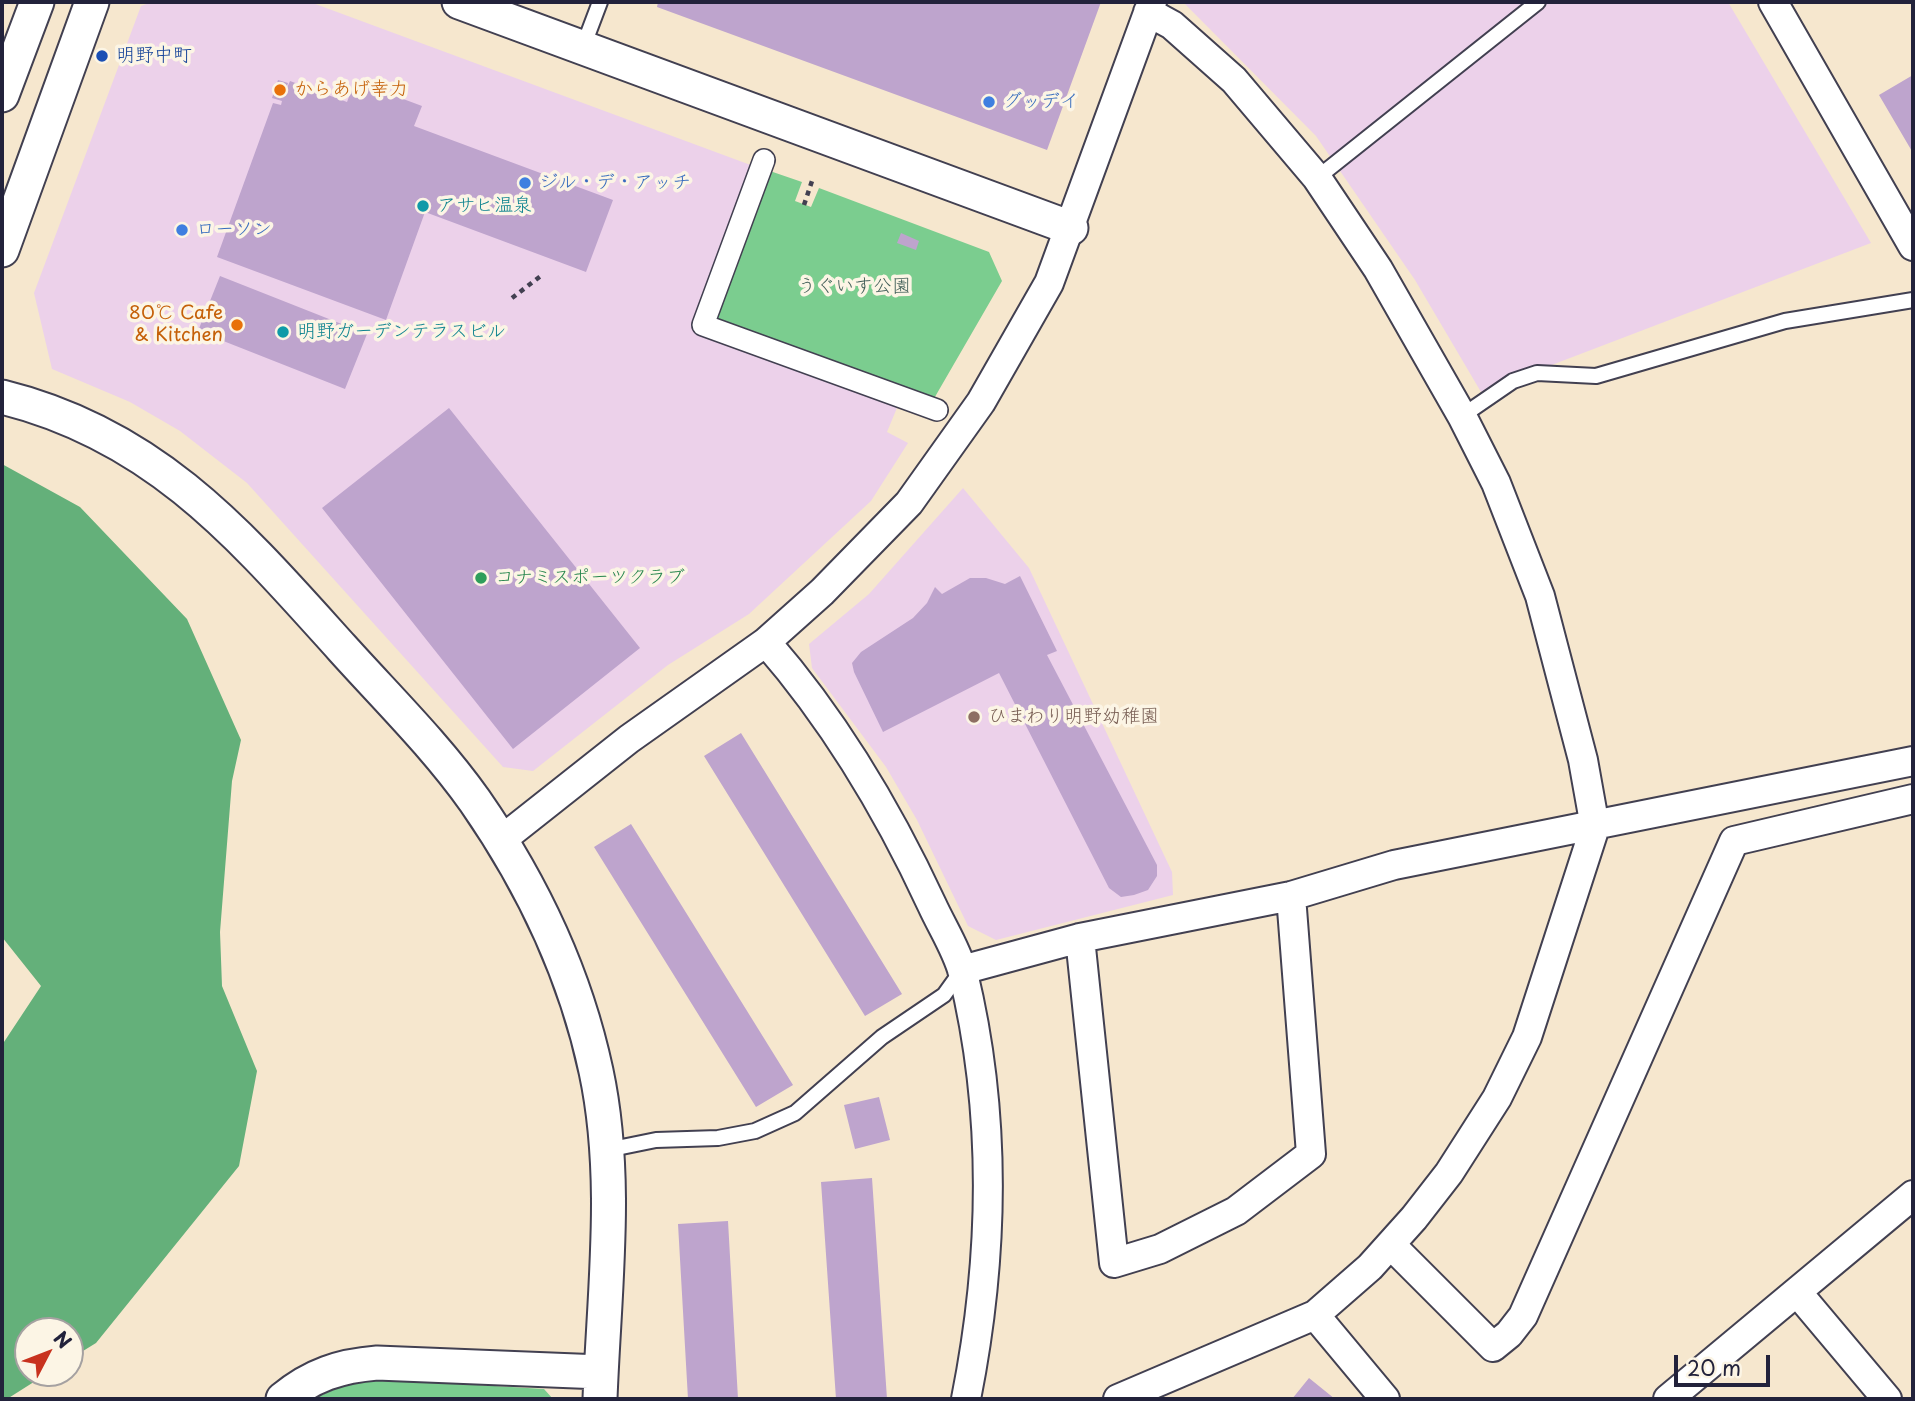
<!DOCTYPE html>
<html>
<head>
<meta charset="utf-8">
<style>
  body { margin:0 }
  #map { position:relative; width:1915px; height:1401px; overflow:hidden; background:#f6e7ce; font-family:"Playpen Sans",sans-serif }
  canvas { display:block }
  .frame { position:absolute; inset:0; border:4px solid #22223b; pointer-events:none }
  .north { position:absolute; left:14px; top:1317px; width:70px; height:70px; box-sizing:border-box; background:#fcf5e5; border:2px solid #a5a1a1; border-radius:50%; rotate:48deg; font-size:19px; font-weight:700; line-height:28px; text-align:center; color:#22223b }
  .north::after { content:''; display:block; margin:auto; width:24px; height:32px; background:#c8321e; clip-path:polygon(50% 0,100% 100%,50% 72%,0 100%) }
  .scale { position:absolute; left:1674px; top:1355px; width:96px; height:32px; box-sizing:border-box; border:4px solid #22223b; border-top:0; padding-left:9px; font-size:21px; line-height:24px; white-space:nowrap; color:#22223b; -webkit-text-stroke:5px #fcf5e5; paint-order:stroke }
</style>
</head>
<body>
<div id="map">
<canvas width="1915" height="1401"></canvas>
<div class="frame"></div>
<div class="north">N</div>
<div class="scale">20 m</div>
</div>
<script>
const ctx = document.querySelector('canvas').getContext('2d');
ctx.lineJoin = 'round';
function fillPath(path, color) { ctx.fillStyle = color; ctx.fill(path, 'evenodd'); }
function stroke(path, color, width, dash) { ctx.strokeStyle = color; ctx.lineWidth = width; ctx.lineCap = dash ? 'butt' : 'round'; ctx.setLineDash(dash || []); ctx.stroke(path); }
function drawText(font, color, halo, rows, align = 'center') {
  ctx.font = font + ' "Playpen Sans","Klee One",sans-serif'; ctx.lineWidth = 7; ctx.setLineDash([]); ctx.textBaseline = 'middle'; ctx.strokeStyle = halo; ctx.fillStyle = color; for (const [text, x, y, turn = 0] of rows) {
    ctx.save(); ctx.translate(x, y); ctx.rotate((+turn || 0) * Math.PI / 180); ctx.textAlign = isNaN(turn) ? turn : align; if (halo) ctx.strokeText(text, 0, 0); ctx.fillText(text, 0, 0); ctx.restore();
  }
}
fillPath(new Path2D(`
  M152,2H310L756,167L899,403L887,432L908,443L871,501L749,614L668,665L533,771L503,767L247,483L180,431L130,402L52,369L34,293L141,6Z
  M1183,2H1728L1871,243L1481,392L1415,280L1316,136Z
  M963,488L1029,568L1172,872L1173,895L996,940L968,926L917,820L886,767L812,668L809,644L869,594Z`), '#ecd1ea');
fillPath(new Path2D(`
  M767,170L802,182L795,201L811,207L819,188L989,252L1002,281L932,402L711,321Z
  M379,1379L544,1389L553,1399H313L351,1382Z`), '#7bcd8f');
fillPath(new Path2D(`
  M2,464L80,507L187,619L241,740L232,781L220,932L222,986L257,1071L239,1166L96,1343L70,1359V1331H28V1373H48L7,1399H2V1045L41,986L2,937Z`), '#64b07a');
fillPath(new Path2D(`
  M658,2H1101L1047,150L657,7Z
  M1913,75V153L1879,95Z
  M278,80L288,83L284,95L290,81L347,102L355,81L422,106L414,126L613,200L586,272L425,212L386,320L217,257L273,103L281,105L282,101L272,98Z
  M901,233L919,241L916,250L897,243Z
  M220,276L367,334L345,389L198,331Z
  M449,408L640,648L513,749L322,508Z
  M1020,576L1057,651L1047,655L1157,865V876L1148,890L1134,895L1121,897L1109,888L999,673L883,732L854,672L852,663L861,652L913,618L927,603L935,587L942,594L970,578H986L1005,584Z
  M741,733L902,994L865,1016L704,756Z
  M631,824L793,1085L756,1107L594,847Z
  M879,1097L890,1140L855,1149L844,1105Z
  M872,1178L887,1399H836L821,1182Z
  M728,1221L738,1399H688L678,1224Z
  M1309,1378L1335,1399H1292Z`), '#bea4cd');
const service = new Path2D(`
  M583,47L600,2
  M1317,178L1538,2
  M1462,416L1513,381L1537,373L1596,376L1785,321L1913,300
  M607,1150L656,1140L718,1138L755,1131L795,1113L882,1037L944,995L962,970`);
const pedestrian = new Path2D(`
  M764,160L703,325L937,410`);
const minor = new Path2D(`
  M1773,2L1913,246
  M766,642C835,721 888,810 932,905C942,927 957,950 963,973C997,1113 994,1258 966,1399
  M500,841L629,739L766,642L822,592L909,503L981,402L1049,283L1152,2
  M1080,938L1114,1263L1160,1249L1236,1211L1311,1154L1291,896
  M962,970L1080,938L1291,896L1394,865L1913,761
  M1391,1245L1493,1347L1509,1334L1523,1316L1734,841L1913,799
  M1797,1292L1887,1399
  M1315,1315L1385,1399
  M1118,1399L1315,1315L1370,1267L1414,1218L1449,1173L1497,1098L1527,1037L1595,827L1583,760L1540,596L1496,483L1462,416L1378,269L1317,178L1234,80L1172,25L1148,12
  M1668,1399L1913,1195`);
const tertiary = new Path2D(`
  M459,2L1071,228
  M2,95L37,2
  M2,250L92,2
  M2,397C156,435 241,536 342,648C387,698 436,746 475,801C532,883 575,973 596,1071C619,1178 604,1291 600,1399
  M283,1399C312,1375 340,1366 377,1363L601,1372`);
stroke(service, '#424051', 18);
stroke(pedestrian, '#424051', 24);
stroke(minor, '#424051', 32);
stroke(tertiary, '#424051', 37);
stroke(new Path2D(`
  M804,205L813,178
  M512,298L542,275`), '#424051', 4.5, [5, 5]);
stroke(service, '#fff', 14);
stroke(pedestrian, '#fff', 21);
stroke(minor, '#fff', 28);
stroke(tertiary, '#fff', 33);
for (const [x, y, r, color] of [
  [102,56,7,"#1a4fb4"],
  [280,90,7,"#e8710a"],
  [989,102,7,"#3f7fe0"],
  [525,183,7,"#3f7fe0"],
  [423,206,7,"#0f9aa8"],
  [182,230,7,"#3f7fe0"],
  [237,325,7,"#e8710a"],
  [283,332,7,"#0f9aa8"],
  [481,578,7,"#2e9e5b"],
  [974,717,7,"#8d6e63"]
]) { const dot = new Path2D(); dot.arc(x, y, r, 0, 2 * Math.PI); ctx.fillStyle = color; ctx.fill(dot); stroke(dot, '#fcf5e5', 2.5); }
drawText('19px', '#164399', '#fcf5e5', [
  ["明野中町",116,56]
], 'left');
drawText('19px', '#c56008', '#fcf5e5', [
  ["からあげ幸力",294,90],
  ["80℃ Cafe",223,314,"right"],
  ["& Kitchen",223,336,"right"]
], 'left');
drawText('19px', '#366cbe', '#fcf5e5', [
  ["グッデイ",1003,102],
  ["ジル・デ・アッチ",539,183],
  ["ローソン",196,230]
], 'left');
drawText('19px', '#0d838f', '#fcf5e5', [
  ["アサヒ温泉",437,206],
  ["明野ガーデンテラスビル",297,332]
], 'left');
drawText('19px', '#415e58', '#fcf5e5', [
  ["うぐいす公園",854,287]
]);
drawText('19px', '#27864d', '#fcf5e5', [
  ["コナミスポーツクラブ",495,578]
], 'left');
drawText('19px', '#785e54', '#fcf5e5', [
  ["ひまわり明野幼稚園",988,717]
], 'left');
</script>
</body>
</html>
